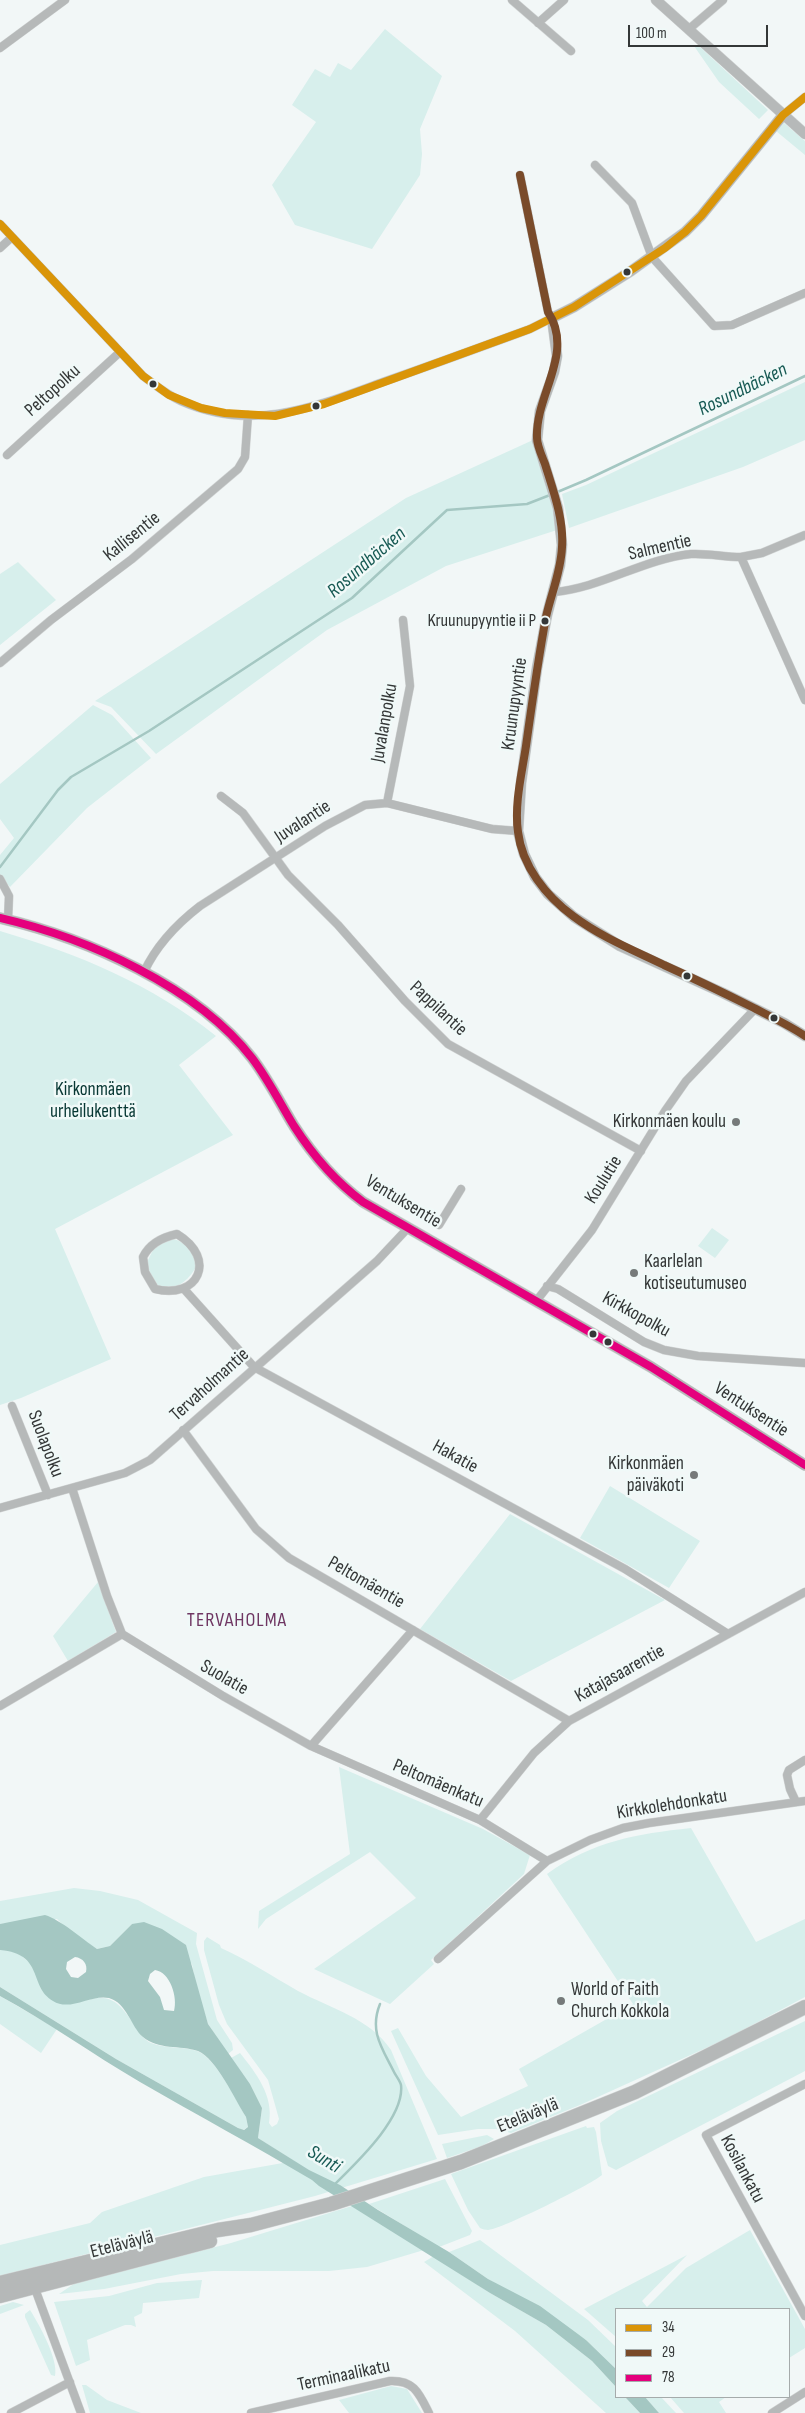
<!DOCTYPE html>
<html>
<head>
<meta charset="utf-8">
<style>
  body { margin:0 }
  #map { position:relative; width:805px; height:2413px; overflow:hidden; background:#f2f7f7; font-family:"Sofia Sans Condensed",sans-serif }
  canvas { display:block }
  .legend { position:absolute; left:615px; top:2308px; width:175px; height:90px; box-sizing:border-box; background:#f0f9f8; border:1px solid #a5abab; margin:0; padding:6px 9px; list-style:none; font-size:15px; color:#343737 }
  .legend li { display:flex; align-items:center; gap:10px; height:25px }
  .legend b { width:25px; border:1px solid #a5abab }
  .scale { position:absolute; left:628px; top:25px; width:140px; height:22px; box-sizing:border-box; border:2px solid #343737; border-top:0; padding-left:6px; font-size:15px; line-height:18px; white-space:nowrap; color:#343737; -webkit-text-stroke:4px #f0f9f8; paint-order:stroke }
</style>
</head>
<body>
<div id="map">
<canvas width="805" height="2413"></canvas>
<ul class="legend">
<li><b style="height:6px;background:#da9508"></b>34</li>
<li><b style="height:6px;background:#7a4b2a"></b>29</li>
<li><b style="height:6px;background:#e5007d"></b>78</li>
</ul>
<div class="scale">100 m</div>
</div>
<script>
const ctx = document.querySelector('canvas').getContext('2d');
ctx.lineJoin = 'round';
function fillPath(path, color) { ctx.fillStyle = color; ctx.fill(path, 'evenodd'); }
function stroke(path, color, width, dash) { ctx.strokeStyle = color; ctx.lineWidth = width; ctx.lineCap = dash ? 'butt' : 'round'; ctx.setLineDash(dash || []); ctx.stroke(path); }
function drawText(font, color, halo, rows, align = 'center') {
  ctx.font = font + ' "Sofia Sans Condensed",sans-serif'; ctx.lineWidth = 5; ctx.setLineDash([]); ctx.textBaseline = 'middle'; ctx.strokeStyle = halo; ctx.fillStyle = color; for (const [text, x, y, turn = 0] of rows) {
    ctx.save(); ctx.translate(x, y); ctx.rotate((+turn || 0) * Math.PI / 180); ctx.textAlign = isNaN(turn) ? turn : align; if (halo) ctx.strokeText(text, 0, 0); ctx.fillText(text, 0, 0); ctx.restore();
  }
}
fillPath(new Path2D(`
  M385,29L442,76L420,129L422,154L420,175L372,249L295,225L272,185L316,122L292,105L315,69L330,77L338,63L351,70Z
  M694,46H699L768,110L759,119L719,82Z
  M783,122L805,141V155L776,131Z
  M805,382V440L743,467L569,528L562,494L586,485Z
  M533,440L552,503L557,530L446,566L327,630L156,754L111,707L95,701L406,498Z
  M18,562L56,600L0,645V574Z
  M93,705L112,715L151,758L87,808L10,887L0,876V855L14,838L0,819V784Z
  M0,931C78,954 152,984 216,1036L179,1065L233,1135L55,1229L111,1359L21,1398L0,1405Z
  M712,1228L729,1240L715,1258L698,1246Z
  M170,1239C184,1239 194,1252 197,1265C183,1293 152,1300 147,1262L154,1248Z
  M610,1486L700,1541L669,1588L580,1538Z
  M510,1514L665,1600L511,1681L420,1629Z
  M98,1582L116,1632L68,1661L53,1636Z
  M339,1767L483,1829L530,1855L524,1874L431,1960L434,1964L390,2004L314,1969L416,1898L370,1852L266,1919L258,1929L259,1911L350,1854Z
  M691,1828L756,1942L805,1919V1997L726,2039L580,2105L511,2133L496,2129H478L438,2135L391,2031L398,2028L426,2076L461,2117L528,2086L519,2069L633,2004L547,1874C593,1841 636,1834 691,1828Z
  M74,1888L100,1891L138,1900L197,1933L196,1944L217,2020L232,2043L233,2050L228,2054L208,2024L196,1987L192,1964L132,1924L110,1946L97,1949L69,1931L57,1919L0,1924V1901Z
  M207,1937L220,1945L221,1948C248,1960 272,1976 298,1991C330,2008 371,2019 391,2050L437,2159L315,2196L0,2276V2245L90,2223L102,2212L204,2177L294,2161L258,2138L262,2108L250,2084L231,2058L240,2053C256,2073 274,2096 269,2123L272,2127L277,2124L279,2119L268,2080L227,2024L219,2005L204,1950V1941Z
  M0,1950L16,1951L31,1964L44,1991L69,2004C108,1994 113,1993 136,2027C140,2033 144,2040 151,2043C165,2049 183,2046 197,2051C215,2057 236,2100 246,2117L248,2127L243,2130L238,2128L116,2059L0,1987Z
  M0,1996L57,2029L41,2053L0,2024Z
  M805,2021V2071L616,2170L608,2166L601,2141L600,2123L617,2111Z
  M586,2126L587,2128L594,2127L596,2132L602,2175C590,2185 502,2229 488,2230C486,2230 482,2229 480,2228L468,2210L451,2174Z
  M487,2135L494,2139L482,2146L447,2158L442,2144Z
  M445,2179L472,2231L470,2235L439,2247L369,2204Z
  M352,2206L424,2250L367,2267L329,2271H213L181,2274L104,2289L59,2294L75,2283L231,2243Z
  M750,2230L805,2329V2348L789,2358V2309H616V2337L584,2309L687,2255L642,2301L647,2307L686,2268Z
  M480,2240L588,2320L616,2347V2369L586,2340L488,2279L449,2252Z
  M434,2256L490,2293L546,2325L592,2361L616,2387V2397H625L640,2413H606L515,2331L424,2262Z
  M202,2280L199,2298L143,2303L142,2313L134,2317L136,2327L131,2325H125L87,2340L90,2360L76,2366L54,2302L109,2296L157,2283Z
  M13,2302L24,2305L0,2314V2306Z
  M30,2310C39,2324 59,2360 55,2376L51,2375L25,2317V2314Z
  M82,2385H86L107,2400L141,2413H90Z
  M391,2386L407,2389L422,2413H349L339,2400Z
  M645,2397H661L676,2413H659Z
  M670,2397H726L719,2402L726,2413H684Z`), '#d7efec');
fillPath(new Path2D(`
  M45,1915C61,1920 81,1938 97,1949L110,1946L132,1924L144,1922L162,1929L186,1945L208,2024L250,2084L262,2108L258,2138L309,2170L340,2185L378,2210L449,2252L488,2279L540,2306L586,2340L616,2369V2387L592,2361L546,2325L490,2293L319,2186L312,2180C255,2146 197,2115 140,2082C92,2054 48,2022 0,1996V1987L116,2059L238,2128L244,2130L248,2127L246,2117C235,2100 216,2058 198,2051C180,2045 158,2050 143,2037C131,2027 127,2003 109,1998C91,1994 70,2012 53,2001C28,1986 45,1954 0,1950V1924ZM75,1957C83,1958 88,1964 86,1972L78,1978L71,1977L66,1969L67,1962ZM155,1970C170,1972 178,1997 174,2011L164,2010L160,1997L148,1981L150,1974Z
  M625,2397H645L659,2413H640Z`), '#a4c7c2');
stroke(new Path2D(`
  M555,493L586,480L805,376
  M0,867L58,790L71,777L149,731L352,598L447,510L527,504L550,495
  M334,2185C355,2164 405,2118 401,2085C400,2081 396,2076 394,2072C382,2048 369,2031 380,2004`), '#a4c7c2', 2.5);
const minor = new Path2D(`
  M512,0L571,51
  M538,23L564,0
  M689,29L723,0
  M0,48L65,0
  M783,115L805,97
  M595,165L632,203L652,257L714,326L732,325L805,293
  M0,224L143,376C155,385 167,395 181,401C253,433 315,407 383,382C432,365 481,347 530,329L552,318L548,312L520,175
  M0,248L12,237
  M7,455L120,352
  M741,557L762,553L805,535
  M554,592C601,588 643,559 691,554C708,553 724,557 741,557L805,700
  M0,663L51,620L132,559L238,469L245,457L248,415
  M221,796L243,813L288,875L338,925L405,1001L448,1044L641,1151
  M387,803L410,686L403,620
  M0,879L9,896L8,920
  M144,972C156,946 178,923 200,906L325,826L365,805L387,803L492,829L518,831
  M439,1225L461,1189
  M177,1234C218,1259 198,1300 155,1289L145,1272L143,1257C150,1243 163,1237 177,1234Z
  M547,1286L558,1289L644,1342L664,1350L698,1356L805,1363
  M184,1289L254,1367L625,1569L728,1634
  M537,1300L592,1230L665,1111L686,1081L755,1009
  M12,1406L48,1495
  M183,1430L256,1529L289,1558L569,1721
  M72,1488L107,1596L122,1634L223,1696L311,1746L480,1820L547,1861
  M0,1508L125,1473L150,1460L377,1261L408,1228
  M0,1706L122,1634
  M311,1746L413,1630
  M796,1802L790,1789L787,1775L789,1770L805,1760
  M480,1820L534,1753L569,1721L805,1592
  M438,1959L547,1861L590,1840L623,1828L649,1823L805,1801
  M805,2084L706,2135L805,2316
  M34,2286L81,2413
  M11,2413L70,2382
  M251,2413L390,2381C414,2380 419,2393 429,2413
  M772,2413L805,2392`);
const tertiary = new Path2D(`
  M656,0L805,134
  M783,115L701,216L685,232L631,271L574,307L552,318L557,356L554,372L540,411L537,440L558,508L562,545L560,565L547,615L537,668L521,783L518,831L524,854L535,877L548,894L574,917L620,946L723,993L784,1023L805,1036`);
const secondary = new Path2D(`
  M0,918C87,938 197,987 252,1058C268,1079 280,1103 294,1126C312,1154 336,1182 363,1202L651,1367L805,1465`);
const trunk = new Path2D(`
  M0,2283L218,2230L251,2225L331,2204L461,2162L635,2092L805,2007
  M0,2296L210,2241`);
stroke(minor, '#d1d4d4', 9);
stroke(tertiary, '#d1d4d4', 11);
stroke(secondary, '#d1d4d4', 12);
stroke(trunk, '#d1d4d4', 15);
stroke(minor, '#b6b9b9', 8);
stroke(tertiary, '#b6b9b9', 10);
stroke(secondary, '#b6b8b8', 11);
stroke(trunk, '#b5b8b8', 14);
stroke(new Path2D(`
  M0,224L143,376L169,395L201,408L225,413L275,416L324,404L530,329L574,307L665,248L685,232L701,216L783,115L805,97`), '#da9508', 8);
stroke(new Path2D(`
  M520,175L548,312C575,353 535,395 537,438C537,446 542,456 545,464C553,490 564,519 562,547C561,572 551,594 546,617C538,660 532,703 526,746C522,773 514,804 518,832C522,866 546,896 573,916C601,937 633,950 664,965C695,979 724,993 754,1008C771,1017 789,1025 805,1036`), '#7a4b2a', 8);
stroke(new Path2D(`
  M0,918C87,938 197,987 252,1058C268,1079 280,1103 294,1126C312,1154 336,1182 363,1202L651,1367L805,1465`), '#e5007d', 8);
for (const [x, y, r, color] of [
  [627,272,4.5,"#343737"],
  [153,384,4.5,"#343737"],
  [316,406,4.5,"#343737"],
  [545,621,4.5,"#343737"],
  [687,976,4.5,"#343737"],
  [774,1018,4.5,"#343737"],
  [736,1122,5,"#767a7a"],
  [634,1273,5,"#767a7a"],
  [593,1334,4.5,"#343737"],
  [608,1342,4.5,"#343737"],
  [694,1475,5,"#767a7a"],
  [561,2001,5,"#767a7a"]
]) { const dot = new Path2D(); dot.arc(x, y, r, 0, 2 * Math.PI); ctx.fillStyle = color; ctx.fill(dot); stroke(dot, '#f0f9f8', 2); }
drawText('18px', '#343737', '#f0f9f8', [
  ["Kruunupyyntie ii P",536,621]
], 'right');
drawText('19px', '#343737', '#f0f9f8', [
  ["Peltopolku",53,391,-42],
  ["Kallisentie",132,537,-39],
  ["Salmentie",660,548,-13],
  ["Kruunupyyntie",515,704,-82],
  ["Juvalanpolku",385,723,-80],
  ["Juvalantie",303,822,-33],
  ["Pappilantie",438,1009,43],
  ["Koulutie",604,1180,-58],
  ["Ventuksentie",403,1202,31],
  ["Kirkkopolku",636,1315,29],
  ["Tervaholmantie",210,1385,-42],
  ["Ventuksentie",751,1410,33],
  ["Suolapolku",45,1444,69],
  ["Hakatie",455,1457,29],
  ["Peltomäentie",366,1583,30],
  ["Katajasaarentie",620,1674,-29],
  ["Suolatie",224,1678,30],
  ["Peltomäenkatu",438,1784,23],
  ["Kirkkolehdonkatu",672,1805,-9],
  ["Eteläväylä",528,2116,-22],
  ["Kosilankatu",742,2169,62],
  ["Eteläväylä",122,2245,-14],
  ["Terminaalikatu",344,2376,-12]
]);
drawText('19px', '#073733', '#f0f9f8', [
  ["Kirkonmäen",93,1090],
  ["urheilukenttä",93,1112]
]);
drawText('19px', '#343737', '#f0f9f8', [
  ["Kirkonmäen koulu",726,1122],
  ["Kaarlelan",644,1262,"left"],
  ["kotiseutumuseo",644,1284,"left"],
  ["Kirkonmäen",684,1464],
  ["päiväkoti",684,1486],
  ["World of Faith",571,1990,"left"],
  ["Church Kokkola",571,2012,"left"]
], 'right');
drawText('italic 20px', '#175a54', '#f0f9f8', [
  ["Rosundbäcken",743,390,-26],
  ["Rosundbäcken",367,563,-41],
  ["Sunti",324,2160,31]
]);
ctx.letterSpacing = '1px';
drawText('20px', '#6f3763', '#f0f9f8', [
  ["TERVAHOLMA",237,1621]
]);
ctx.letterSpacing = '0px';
</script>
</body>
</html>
